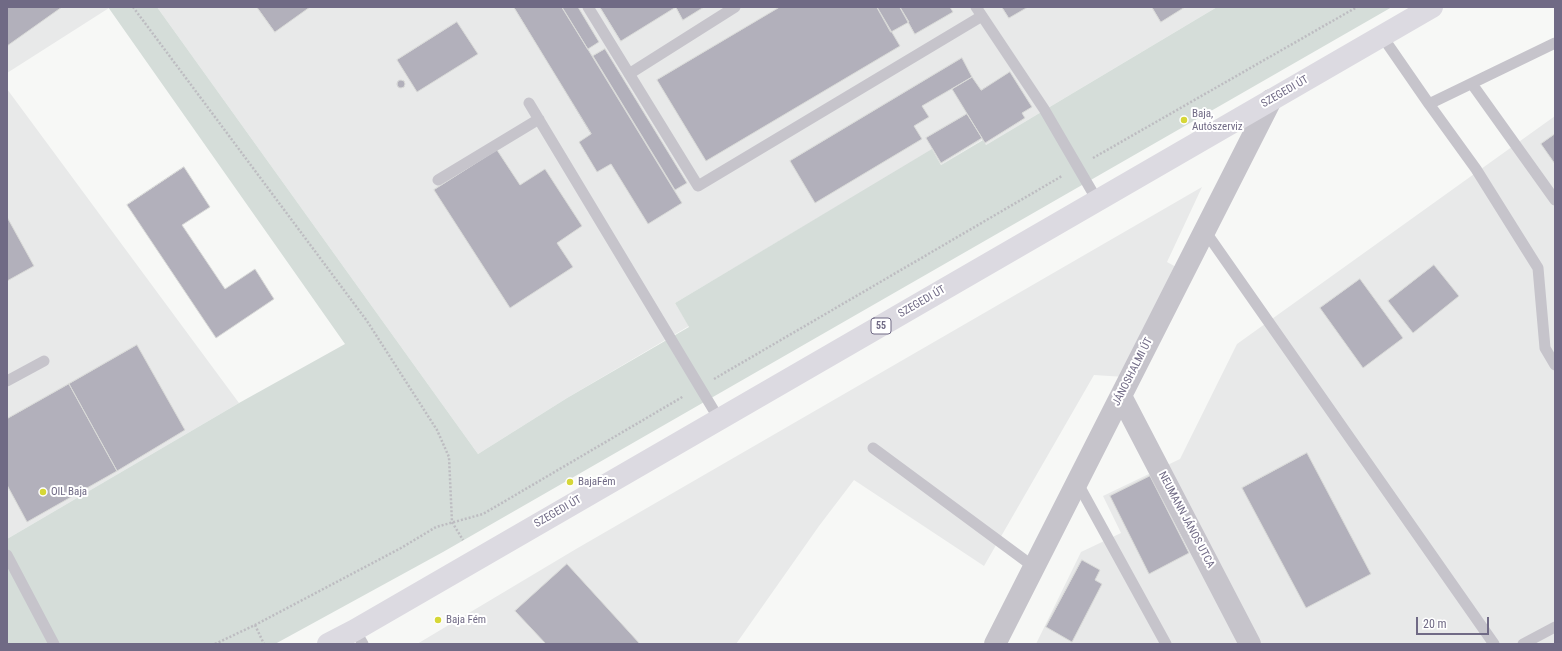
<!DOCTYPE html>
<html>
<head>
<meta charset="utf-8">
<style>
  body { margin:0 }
  #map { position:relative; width:1562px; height:651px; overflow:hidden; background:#f7f8f6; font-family:"Roboto Condensed",sans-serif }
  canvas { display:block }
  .frame { position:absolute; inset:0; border:8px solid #706a85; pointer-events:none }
  .scale { position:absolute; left:1416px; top:617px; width:73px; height:18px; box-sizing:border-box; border:2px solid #706a85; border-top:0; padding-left:5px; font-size:12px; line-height:14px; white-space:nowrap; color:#706a85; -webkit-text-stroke:3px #fff; paint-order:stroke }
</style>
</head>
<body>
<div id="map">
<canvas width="1562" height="651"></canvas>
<div class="frame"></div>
<div class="scale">20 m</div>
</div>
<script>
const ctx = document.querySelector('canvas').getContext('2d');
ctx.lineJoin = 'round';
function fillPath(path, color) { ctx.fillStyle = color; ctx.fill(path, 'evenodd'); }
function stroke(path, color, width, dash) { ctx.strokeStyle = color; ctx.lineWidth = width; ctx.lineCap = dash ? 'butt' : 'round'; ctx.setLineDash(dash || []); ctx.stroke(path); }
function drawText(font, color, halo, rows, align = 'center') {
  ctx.font = font + ' "Roboto Condensed",sans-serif'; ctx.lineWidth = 4; ctx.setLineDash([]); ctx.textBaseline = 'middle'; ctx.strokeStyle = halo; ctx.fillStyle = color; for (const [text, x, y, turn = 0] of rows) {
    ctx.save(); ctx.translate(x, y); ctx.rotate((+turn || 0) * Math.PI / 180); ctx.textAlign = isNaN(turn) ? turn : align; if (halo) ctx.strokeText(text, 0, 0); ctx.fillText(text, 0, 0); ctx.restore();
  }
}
fillPath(new Path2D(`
  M7,7H108L109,8L7,73Z
  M157,7H1217L986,145L982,140L941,165L932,150L675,303L689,326L567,398L478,454Z
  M7,89L239,403L7,539Z
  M1555,116V644H1036L1081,552L1121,533L1103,496L1180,459L1237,344Z
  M1202,187L1167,262L1178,268L1125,377L1094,375L984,566L854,480L819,526L736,644H417L576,549Z`), '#e8e9e9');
fillPath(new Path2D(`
  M108,7H157L478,454L567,398L689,327L675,303L932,149L941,165L983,140L986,145L1217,7H1392L443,552L275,644H7V539L239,403L345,344Z`), '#d5ddd9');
const building = new Path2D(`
  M7,7H62L7,46Z
  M257,7H310L275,32Z
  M514,7H562L682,203L648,224L611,164L597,172L579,142L591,134Z
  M562,7H578L599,42L588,49Z
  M600,7H676L621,41Z
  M676,7H704L683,20Z
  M780,7H877L900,46L706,161L657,80Z
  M877,7H900L909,22L891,32Z
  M900,7H950L953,12L915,34Z
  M1002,7H1028L1009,18Z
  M1152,7H1185L1161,22Z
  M457,22L478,54L417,92L397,60Z
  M605,49L687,183L675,190L593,56Z
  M962,58L972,77L922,106L929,117L914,126L922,139L815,203L790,161Z
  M1010,72L1032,107L1022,113L1025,118L985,143L952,89L972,77L981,90Z
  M397 84a4 4 0 1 1 8 0a4 4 0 1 1-8 0Z
  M967,114L982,138L941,163L926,138Z
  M1555,134V164L1541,144Z
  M497,150L520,185L545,169L582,226L557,243L573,267L510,308L434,190Z
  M184,167L210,207L182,225L225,289L255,269L274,299L216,338L127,205Z
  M7,217L34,266L7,281Z
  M1434,265L1459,296L1413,333L1388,301Z
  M1360,279L1403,338L1363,368L1320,308Z
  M137,345L185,430L117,471L69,384Z
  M69,384L117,471L27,522L7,485V419Z
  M1307,453L1371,574L1306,608L1242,488Z
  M1150,476L1189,553L1149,574L1110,496Z
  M1082,560L1100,570L1095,580L1102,584L1072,642L1046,627Z
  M567,564L640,644H546L515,611Z`);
fillPath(building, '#b2b0bb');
stroke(building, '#d9dad8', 1);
stroke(new Path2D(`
  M133,7L367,321L437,430L449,457L452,522L463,540
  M1093,158L1357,7
  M714,379L1062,176
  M255,625L264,644
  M215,644L255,625L401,548L436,527L483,514L684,396`), '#bdbcc1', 2.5, [2, 2]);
stroke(new Path2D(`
  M588,7L698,186L982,16
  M976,7L1044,109L1097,200
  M1382,36L1429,104L1555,43
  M629,74L735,7
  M1472,84L1555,200
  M529,103L719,419
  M1429,104L1476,169L1538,268L1545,348L1555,365
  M438,180L539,119
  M1205,231L1494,644
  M7,381L44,361
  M873,448L1034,567
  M1077,482L1166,644
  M7,555L54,644
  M355,630L363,644
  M1523,644L1555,627`), '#c6c4cb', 11);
stroke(new Path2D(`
  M1121,396L1250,644
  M995,644L1271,100`), '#c6c4cb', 22);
stroke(new Path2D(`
  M328,644L355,630L1432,7`), '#dcdae1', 22);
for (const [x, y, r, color] of [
  [1184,120,4,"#d6d737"],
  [570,482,4,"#d6d737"],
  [43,492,4,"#d6d737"],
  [438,620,4,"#d6d737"]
]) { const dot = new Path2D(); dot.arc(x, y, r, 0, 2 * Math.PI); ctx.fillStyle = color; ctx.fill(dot); stroke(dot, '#fff', 1.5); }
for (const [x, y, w] of [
  [881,326,20]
]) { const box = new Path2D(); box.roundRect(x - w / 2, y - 8, w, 16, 3); ctx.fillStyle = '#fff'; ctx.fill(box); stroke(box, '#706a85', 1); }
drawText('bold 10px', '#706a85', null, [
  ["55",881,326]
]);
drawText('11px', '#706a85', '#fff', [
  ["SZEGEDI ÚT",1285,92,-30],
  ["SZEGEDI ÚT",922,302,-30],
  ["JÁNOSHALMI ÚT",1133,372,-63],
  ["SZEGEDI ÚT",558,512,-30],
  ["NEUMANN JÁNOS UTCA",1186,520,62]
]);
drawText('11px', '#706a85', '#fff', [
  ["Baja,",1192,114],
  ["Autószerviz",1192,127],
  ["BajaFém",578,482],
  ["OIL Baja",51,492],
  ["Baja Fém",446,620]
], 'left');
</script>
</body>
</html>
